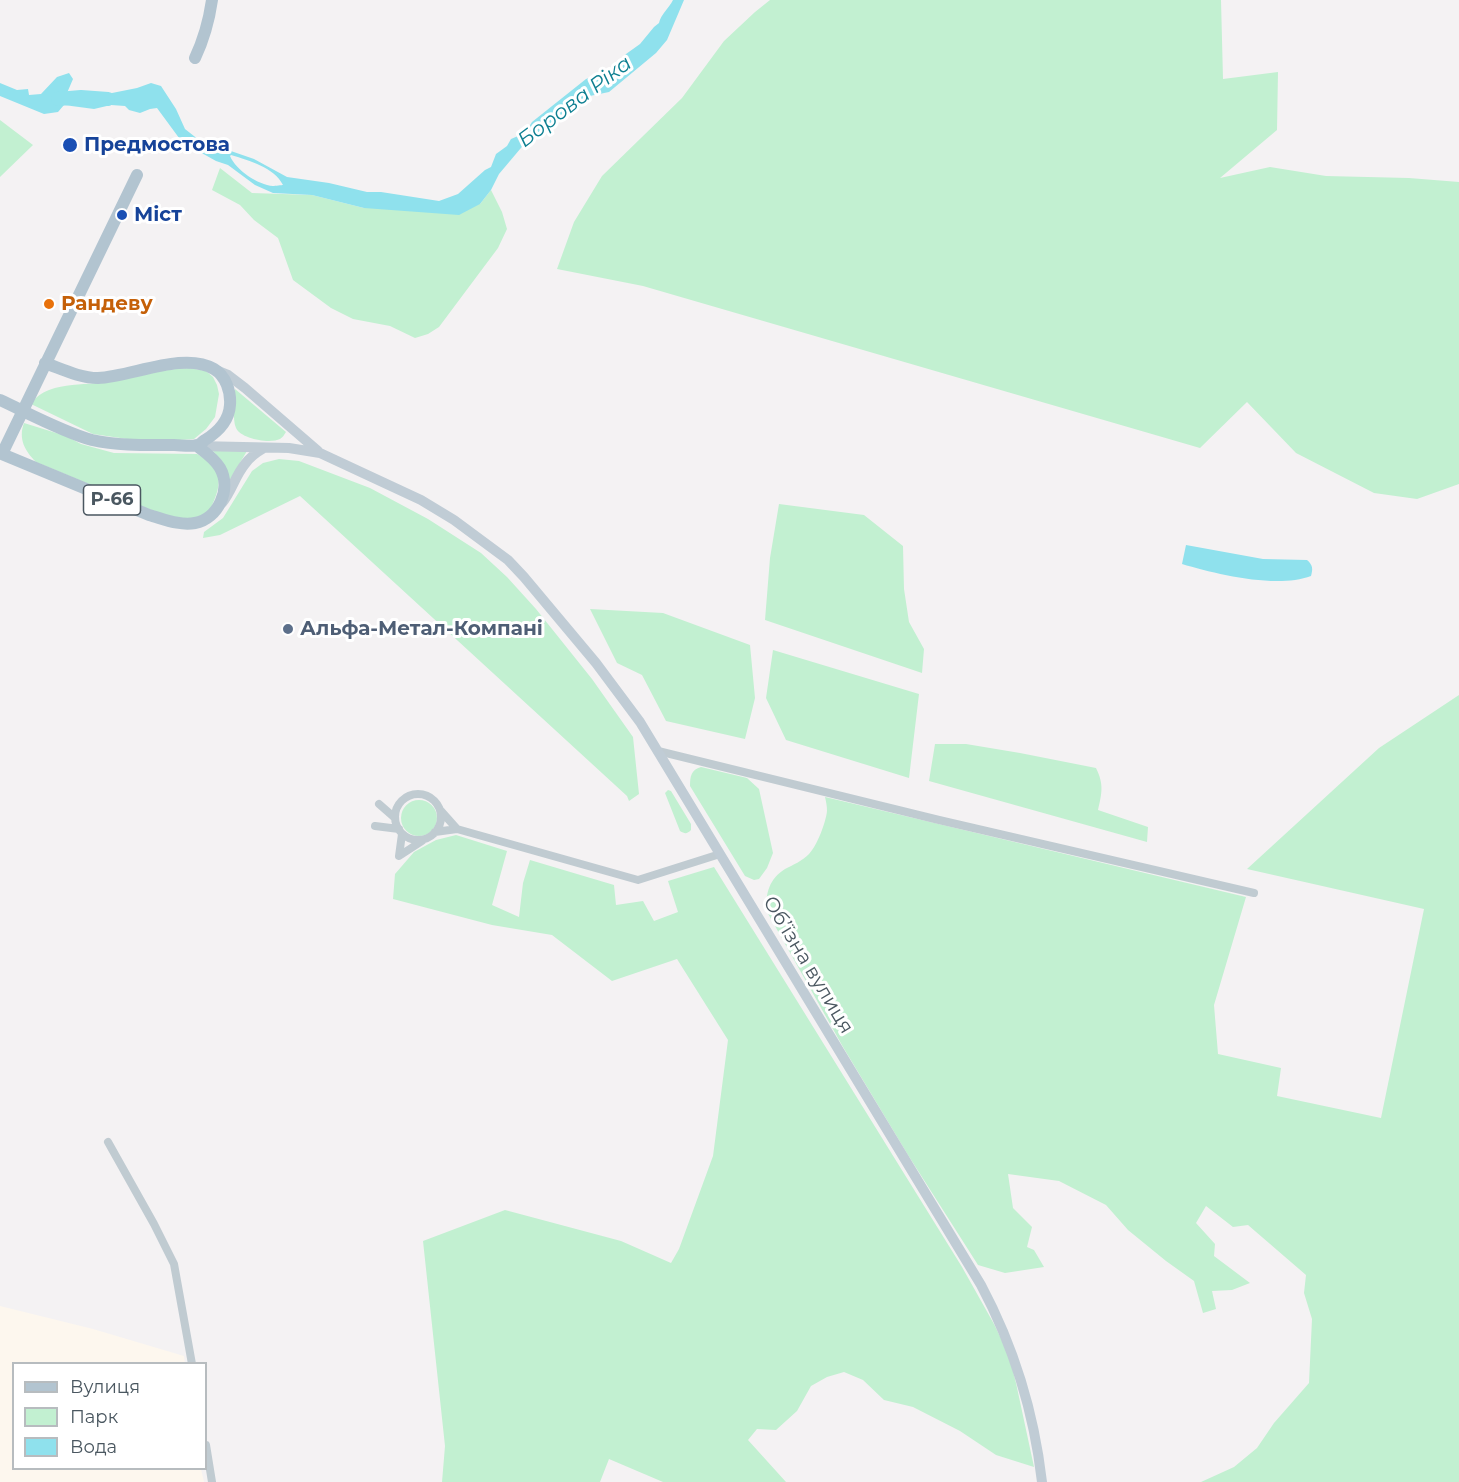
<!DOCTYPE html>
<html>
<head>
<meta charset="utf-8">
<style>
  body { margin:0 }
  #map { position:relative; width:1459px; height:1482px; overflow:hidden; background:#f4f2f3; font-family:Montserrat,sans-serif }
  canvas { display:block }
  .legend { position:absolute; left:12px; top:1362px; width:195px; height:108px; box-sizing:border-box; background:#fff; border:2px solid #b7bcbf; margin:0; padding:8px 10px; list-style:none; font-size:18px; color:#4a5760 }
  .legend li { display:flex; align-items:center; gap:12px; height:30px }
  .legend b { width:30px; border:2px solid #b7bcbf }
</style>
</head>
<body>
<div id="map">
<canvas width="1459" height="1482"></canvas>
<ul class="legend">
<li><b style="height:8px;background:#b2c4d0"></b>Вулиця</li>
<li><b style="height:16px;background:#c2f0d1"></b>Парк</li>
<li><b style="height:16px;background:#8fe1ed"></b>Вода</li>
</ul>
</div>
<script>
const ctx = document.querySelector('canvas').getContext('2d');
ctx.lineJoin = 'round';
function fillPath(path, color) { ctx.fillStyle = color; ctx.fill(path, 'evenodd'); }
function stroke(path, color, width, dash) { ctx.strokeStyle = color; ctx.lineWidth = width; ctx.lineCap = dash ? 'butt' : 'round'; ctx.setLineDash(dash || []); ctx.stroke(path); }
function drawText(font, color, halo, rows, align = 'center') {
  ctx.font = font + ' Montserrat,sans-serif'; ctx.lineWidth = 6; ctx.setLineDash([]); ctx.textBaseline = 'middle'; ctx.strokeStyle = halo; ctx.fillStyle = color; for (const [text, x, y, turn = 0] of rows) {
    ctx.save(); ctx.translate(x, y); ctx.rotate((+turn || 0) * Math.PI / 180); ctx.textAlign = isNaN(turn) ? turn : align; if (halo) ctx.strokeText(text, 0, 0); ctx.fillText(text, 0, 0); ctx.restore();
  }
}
fillPath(new Path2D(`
  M0,1306L93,1329L184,1356L185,1363L14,1364V1468L201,1469L204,1482H0Z`), '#fdf7ee');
fillPath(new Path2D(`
  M770,0H1221L1223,79L1278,72L1277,130L1220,178L1270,167L1326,176L1409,178L1459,182V484L1417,499L1374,493L1296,453L1247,402L1200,448L643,286L557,269L574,222L602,176L682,98L724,41L755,12Z
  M0,120L33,145L0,177Z
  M220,168L252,193L312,195L364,208L480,204L491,190L502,212L507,229L498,248L439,327L428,334L415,338L390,326L353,319L331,308L293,280L278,238L254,220L240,205L212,190Z
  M189,368L206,371L213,377L217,385L219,394L215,417L206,429L194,439L165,441L134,440L93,434L31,404C36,397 41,393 49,390C65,384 79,385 96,383C127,380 157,369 189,368Z
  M235,389L286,432C284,435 283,437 280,439C270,444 241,439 236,428C232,419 235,399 235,389Z
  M24,423L66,436L81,444L114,453L197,454C228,470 220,489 208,514L180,522L36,462C25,451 18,439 24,423Z
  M212,450L247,451L241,461L228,489L222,461Z
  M279,459L299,461L370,488L428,519L481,553L507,577L536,609L592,679L633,737L639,794L629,801L627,796L300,496L220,535L203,538L204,532L223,518L252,471L263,463Z
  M779,504L864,515L903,546L904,589L909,622L924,649L922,673L765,620L770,558Z
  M590,609L663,613L750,645L755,698L745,739L666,721L642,675L617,663Z
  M773,650L919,694L909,778L786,740L766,698Z
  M1459,695V1482H1201L1234,1467L1257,1448L1274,1423L1309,1383L1312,1319L1304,1293L1306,1275L1248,1225L1233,1227L1206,1206L1196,1223L1215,1244L1214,1256L1250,1283L1232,1290L1212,1291L1216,1309L1203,1313L1194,1281L1166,1261L1128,1230L1106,1205L1059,1181L1008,1174L1013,1208L1032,1227L1027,1247L1034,1250L1044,1267L1005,1273L978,1265L908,1155L843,1047L766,910C766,893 769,879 785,869C793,865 802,861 809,854C817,846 826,822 827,811C827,806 826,801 825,797L1246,897L1214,1005L1218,1054L1281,1068L1277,1096L1381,1118L1424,909L1247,869L1379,748Z
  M935,744H966L1020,753L1096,768C1104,784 1102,793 1098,810L1148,827L1147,842L929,781Z
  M701,767L747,778L759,789L773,853L767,868L759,879L754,880L745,876L690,786C690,776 691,770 701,767Z
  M668,790L671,791L691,824V830C687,834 685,834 680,831L665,793Z
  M401 818a18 18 0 1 1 36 0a18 18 0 1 1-36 0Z
  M456,835L507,851L492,905L519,917L523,883L530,860L614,885L616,905L643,901L654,921L678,912L668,881L714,867L962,1267L994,1324L1009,1355L1016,1383L1034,1467L996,1455L960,1431L913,1407L884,1400L863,1380L844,1372L827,1377L811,1386L797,1411L776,1430L757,1429L748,1440L786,1482H663L609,1459L600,1482H442L445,1446L423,1241L505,1210L621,1241L671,1263L679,1249L713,1156L728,1040L677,959L612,981L552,935L492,925L393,899L395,874L414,852L436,840Z`), '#c2f0d1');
fillPath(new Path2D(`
  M673,0H684L667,40L656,53L609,92L585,97L567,110L551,126L526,142L499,174L491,190L480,204L459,215L364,208L312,195L273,193L255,185L228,165L216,161L182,142L157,108L150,109L140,113L129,110L125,106L111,105L94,109L64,105L58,112L44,114L0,96V83L17,90L28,89L29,95L41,94L57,77L69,73L73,79L67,93L80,101L97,96L137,88L151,83L161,86L176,109L185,129L199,140L254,159L287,177L329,183L367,192H381L439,201L458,194L485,170L491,167L496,154L507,146L511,139L525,133L532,122L586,79L617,66L626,54L640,44L654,27L659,23C661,14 669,8 673,0ZM231,155C248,160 275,168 283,185C282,185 275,186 273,186C258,185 236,170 230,156Z
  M1186,545L1263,559L1307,560C1313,565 1313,569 1311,576C1276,589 1216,574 1182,564Z`), '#8fe1ed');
stroke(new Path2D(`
  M58,99L81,97L108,99`), '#8fe1ed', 14);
stroke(new Path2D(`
  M658,751L939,820L1254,893
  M395 817a23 23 0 1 1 46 0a23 23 0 1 1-46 0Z
  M379,804L395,818
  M375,826L399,829
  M457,829L638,880L720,854
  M435,832L457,829L441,811
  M402,834L399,856L422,841
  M108,1142L154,1224L174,1264L192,1364
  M206,1445L212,1482`), '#c0cbd1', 8);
stroke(new Path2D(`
  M218,371L228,375L245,388L318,451
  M197,446L289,448L320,453L421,500L454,520L508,560L524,577L596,663L640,722L981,1285C1014,1347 1034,1412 1042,1482
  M222,503C232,491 235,476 245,464C250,457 257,452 264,448`), '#c0ccd5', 10);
stroke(new Path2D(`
  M195,58C204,39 209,21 212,0
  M137,175L2,454L149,515C164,519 180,526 195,523C218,519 232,489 220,468C215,459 205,452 197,446
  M0,400C28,413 63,432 92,440C119,446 147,445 174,445C181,445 191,447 197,445C200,445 202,442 205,440C218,432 229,421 230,405C231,392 226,376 214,369C184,351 131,377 98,378C80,378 62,369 45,363`), '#b2c4d0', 12);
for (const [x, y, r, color] of [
  [70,145,8,"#1a4fb4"],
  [122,215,6,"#1a4fb4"],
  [49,304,6,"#e8710a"],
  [288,629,6,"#5c6f8a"]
]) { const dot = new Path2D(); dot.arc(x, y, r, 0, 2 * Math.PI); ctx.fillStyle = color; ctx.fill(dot); stroke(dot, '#fff', 2); }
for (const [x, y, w] of [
  [112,500,57]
]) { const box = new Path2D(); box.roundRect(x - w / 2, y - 15, w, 30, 4.5); ctx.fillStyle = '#fff'; ctx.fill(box); stroke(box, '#4a5760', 1.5); }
drawText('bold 18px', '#4a5760', null, [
  ["Р-66",112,500]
]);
drawText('bold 20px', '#164399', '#fff', [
  ["Предмостова",84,145],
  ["Міст",134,215]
], 'left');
drawText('bold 20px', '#c56008', '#fff', [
  ["Рандеву",61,304]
], 'left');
drawText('bold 20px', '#4e5e75', '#fff', [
  ["Альфа-Метал-Компані",300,629]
], 'left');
drawText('20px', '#4a5760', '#fff', [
  ["Об’їзна вулиця",808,965,59]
]);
drawText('italic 21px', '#0d7f91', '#fff', [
  ["Борова Ріка",575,102,-37]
]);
</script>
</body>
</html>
